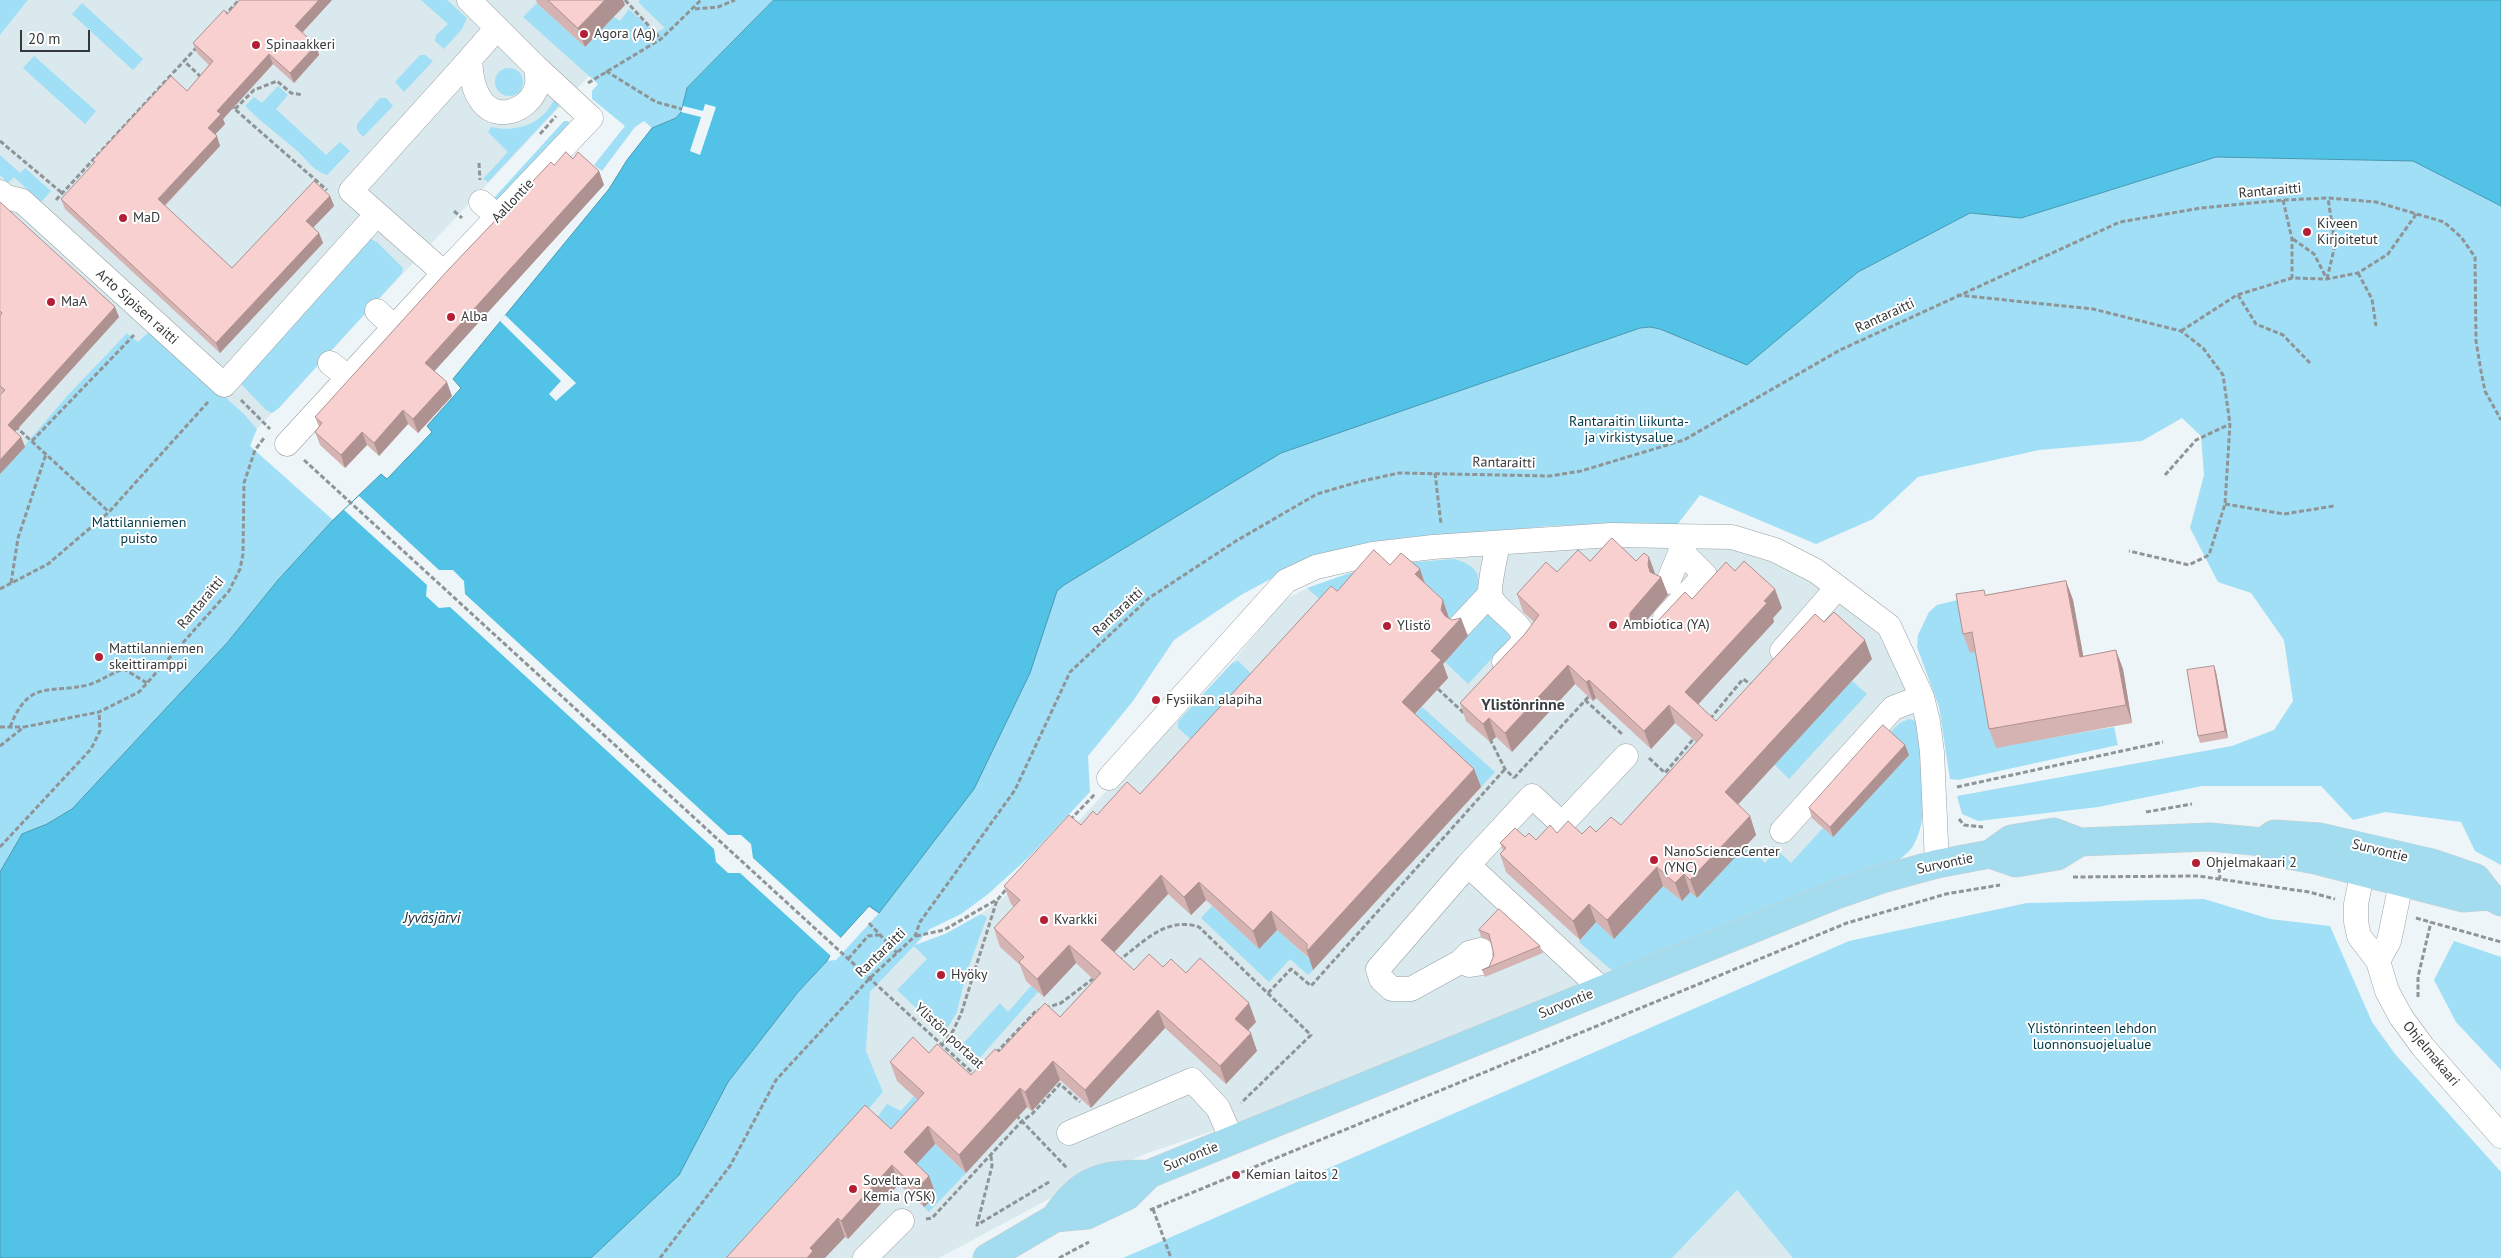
<!DOCTYPE html>
<html>
<head>
<meta charset="utf-8">
<style>
  body { margin:0 }
  #map { position:relative; width:2501px; height:1258px; overflow:hidden; background:#edf5f8; font-family:"PT Sans",sans-serif }
  canvas { display:block }
  .scale { position:absolute; left:20px; top:30px; width:70px; height:22px; box-sizing:border-box; border:2px solid #353839; border-top:0; padding-left:6px; font-size:15px; line-height:18px; white-space:nowrap; color:#353839; -webkit-text-stroke:4px #fff; paint-order:stroke }
</style>
</head>
<body>
<div id="map">
<canvas width="2501" height="1258"></canvas>
<div class="scale">20 m</div>
</div>
<script>
const ctx = document.querySelector('canvas').getContext('2d');
ctx.lineJoin = 'round';
function fillPath(path, color) { ctx.fillStyle = color; ctx.fill(path, 'evenodd'); }
function stroke(path, color, width, dash) { ctx.strokeStyle = color; ctx.lineWidth = width; ctx.lineCap = dash ? 'butt' : 'round'; ctx.setLineDash(dash || []); ctx.stroke(path); }
function drawText(font, color, halo, rows, align = 'center') {
  ctx.font = font + ' "PT Sans",sans-serif'; ctx.lineWidth = 4; ctx.setLineDash([]); ctx.textBaseline = 'middle'; ctx.strokeStyle = halo; ctx.fillStyle = color; for (const [text, x, y, turn = 0] of rows) {
    ctx.save(); ctx.translate(x, y); ctx.rotate((+turn || 0) * Math.PI / 180); ctx.textAlign = isNaN(turn) ? turn : align; if (halo) ctx.strokeText(text, 0, 0); ctx.fillText(text, 0, 0); ctx.restore();
  }
}
fillPath(new Path2D(`
  M28,0H691L665,28L599,67L589,76L257,429L245,415L150,330L138,343L127,333L67,396L0,474V35Z
  M1615,545L1732,549L1775,561L1816,584L1879,635L1901,668L1922,730L1921,825L1914,846L1898,861L1263,1114L1148,1153L1090,1177L939,1258H739L790,1202L883,1092L866,1051L870,992L914,946L945,934L981,914L1016,888L1114,783L1178,721L1232,663L1284,600L1307,588L1350,573L1392,564L1560,548Z
  M1737,1190L1793,1258H1672Z`), '#d9e9ee');
fillPath(new Path2D(`
  M0,0H28L0,35Z
  M421,0H447L467,18L462,29L444,49L435,41L436,35L448,24Z
  M640,0H774L687,88L681,112L676,118L652,128L644,121L635,127L602,171L594,165L625,126L592,99V91L598,84L523,17L537,3L585,47L614,17L620,21L629,9L655,33L665,28L638,2Z
  M82,3L143,59L133,70L72,14Z
  M2501,12V865L2475,851L2461,822L2385,812L2353,820L2321,786H2202L2098,807L1978,821L1962,814L1957,796L2232,746L2274,730L2293,701L2284,640L2251,593L2218,582L2190,528L2204,475L2201,436L2182,418L2142,441L2039,450L1918,477L1873,519L1816,544L1700,495L1677,525L1641,523L1549,526L1460,535L1409,537L1342,552L1278,575L1241,595L1174,640L1133,701L1088,756L1090,792L1029,857L987,895L961,914L930,929L915,945L945,934L981,914L987,917L966,974L957,1012L944,1034L897,990L927,959L914,946L870,992L866,1051L883,1092L790,1202L739,1258H547L707,1061L798,992L827,961L836,960L879,913L1024,536Z
  M420,55H425L433,61L404,92L395,82Z
  M34,56L96,111L85,124L23,68Z
  M495 82a14 14 0 1 1 28 0a14 14 0 1 1-28 0Z
  M278,86L288,95L276,109L326,155L340,142L350,151L327,175C313,171 306,158 295,149C278,134 261,122 245,106L254,97L262,103Z
  M380,98H386L393,106L363,137L357,130V124Z
  M554,99L559,104L557,108L488,182L483,179L508,152L488,132L491,127C515,133 544,124 554,99Z
  M564,121H568L570,125L502,202L493,199Z
  M0,155L20,173L25,168L51,191L41,202L14,177L8,183L0,175Z
  M371,239L377,242L403,268L402,273L279,408L272,413L266,410L242,385V378L365,241Z
  M151,330L245,415L257,429L250,446L333,520L278,580L227,643L72,809L47,824L22,834L0,872V474L67,396L127,333L138,342Z
  M1454,559C1498,571 1474,601 1454,622L1422,593L1325,604L1307,588L1350,573L1392,564Z
  M1970,597L1996,747L2114,727L2118,745L1958,780L1950,779L1939,707L1917,647L1918,635L1929,612L1937,605Z
  M1483,613C1494,614 1509,628 1510,639L1468,684L1445,662L1468,636L1465,633Z
  M1238,661L1259,681L1194,742L1178,728V721L1232,663Z
  M1852,681L1867,694L1789,779L1774,764Z
  M1422,707L1495,772L1481,787L1408,721Z
  M1909,719L1919,722C1922,757 1932,812 1914,844C1911,851 1903,856 1898,861L1614,972L1579,942L1596,922L1614,938L1663,886L1682,901L1690,892L1697,898L1741,838L1765,863L1775,852L1771,848L1773,846L1791,863L1823,828L1833,837L1887,735L1900,723Z
  M2204,899L2270,919L2330,926L2372,1022L2395,1054L2501,1172V1258H1793L1737,1190L1672,1258H1123L1849,941L2027,903Z
  M1212,906L1259,949L1277,930L1317,966L1308,975L1290,959L1269,982L1201,918Z
  M2454,941L2501,957V1070L2456,1022L2434,980Z
  M1031,986L1038,992L976,1062L960,1047L1000,1003L1008,1012Z
  M914,1096L931,1112L917,1128L966,1173L929,1212L924,1207L935,1194L926,1186L914,1198L898,1184L872,1124L887,1104L901,1111Z`), '#a0dff5');
const water = new Path2D(`
  M774,0H2501V206L2413,161L2216,157L2021,218L1970,213L1858,272L1747,365L1660,329L1650,327L1640,328L1281,453L1064,585L1057,591L1030,673L974,789L879,913L869,906L840,938L827,961L798,992L728,1082L679,1175L591,1258H0V872L22,834L47,824L72,809L227,643L278,580L333,520L381,474L387,479L432,432L427,426L461,388L453,379L609,189L627,160L652,128L676,118L681,112L687,88Z`);
fillPath(water, '#52c3e6');
stroke(water, '#4999b2', 1);
fillPath(new Path2D(`
  M705,104L716,107L700,155L690,151L701,117L681,112L683,106L703,111Z
  M505,315L576,383L556,401L549,394L561,381L500,321Z
  M359,496L439,570H453L464,581L465,594L728,835H741L751,844L753,858L842,939L832,957L740,873H728L716,862L714,849L450,607L439,608L426,596L427,585L344,510Z`), '#edf5f8');
const minor = new Path2D(`
  M469,0L536,67C537,75 539,84 535,91C527,109 499,122 483,103C473,91 471,75 470,59L497,28
  M470,59L351,191L444,273L591,118L536,67
  M0,192L6,197L22,201L224,385L377,214
  M481,202L498,217
  M377,311L394,327
  M330,363L349,378
  M287,444L444,273
  M1498,543C1496,554 1489,585 1490,594C1493,610 1523,623 1523,637C1523,646 1509,656 1504,662
  M1668,582L1681,551L1678,537
  M1665,618L1705,575L1681,551
  M1461,625L1490,594
  M1782,651L1837,588
  M1109,778L1286,581L1316,567L1373,554L1433,547L1611,535L1732,537L1775,550L1816,571L1889,626L1922,697L1928,722L1932,752L1937,864
  M1782,831L1893,708L1922,697
  M2366,855L2356,904V922L2359,936L2378,961L2387,991L2401,1017L2423,1047L2501,1136
  M1468,865L1532,796L1562,824L1626,756
  M1481,950L1469,953L1460,962L1470,965L1483,963
  M2378,961L2389,941L2405,864
  M1460,962L1411,989H1392L1381,979L1378,969L1468,865L1594,982L1598,991
  M1069,1133L1192,1080L1218,1108L1232,1140
  M865,1258L902,1221`);
const major = new Path2D(`
  M2263,842L2274,834L2320,837L2432,863L2476,878L2490,896L2501,902
  M1990,854L2016,863L2057,856L2080,842
  M1055,1218C1081,1178 1103,1174 1149,1174L1836,895L1882,879L1937,864L1990,854L2011,839L2054,832L2080,842L2210,837L2263,842L2273,852L2315,860L2463,898L2490,896
  M987,1258L1055,1218L1087,1215L1127,1196L1149,1174`);
stroke(minor, '#9aa1a3', 25);
stroke(major, '#cfcfcf', 29);
stroke(new Path2D(`
  M625,0L661,39
  M695,9L718,7L735,0
  M224,16L239,0
  M197,47L184,61L202,78
  M606,71L656,102L682,109
  M588,83L661,39L701,0
  M230,105L327,190
  M235,109L254,90L277,81L291,93L303,95
  M540,134L556,116
  M0,141L62,193
  M479,163L480,180
  M56,200L184,61
  M2283,200L2292,239V278
  M454,211L462,218
  M2293,239L2314,254L2327,279
  M2358,273L2372,299L2376,326
  M2327,279L2335,245L2328,198
  M1957,295L2093,309L2181,331L2203,348L2223,375L2230,424L2225,504L2209,555L2189,565L2129,551
  M2238,295L2256,324L2283,335L2310,363
  M2181,331L2237,295L2292,278L2327,279L2358,273L2388,254L2417,213
  M241,400L270,429
  M15,426L109,512
  M32,441L134,335
  M304,460L976,1076
  M1435,473L1441,524
  M2165,475L2196,440L2230,424
  M2225,504L2284,514L2334,506
  M11,583L18,538L46,454
  M0,589L48,564L109,512L208,402
  M1438,689L1465,714
  M1585,700L1622,734
  M1710,719L1743,679L1752,685
  M0,727H24
  M10,727C29,679 48,694 88,685C101,681 111,673 124,669L147,683
  M1490,739L1505,769L1514,778
  M0,746L24,727L99,712L139,692L229,591L240,569L243,554L244,483L255,450L264,438
  M1649,758L1665,773L1695,737
  M1514,778L1591,694
  M1957,787L2163,742
  M2146,812L2192,804
  M1959,819L1964,825L1983,827
  M1070,820L1095,794
  M0,847L91,749L100,731L99,712
  M2214,862L2219,868L2220,879
  M2073,877L2198,876L2309,892L2335,899
  M2416,918L2501,942
  M869,923L897,953
  M916,936L944,930L998,899L1008,887
  M848,959L868,936L879,935
  M1118,961C1143,943 1165,916 1199,927L1311,1035L1241,1103
  M1268,993L1291,969L1311,986L1505,769
  M2418,997V977L2431,922
  M942,1045L953,1031L961,1014L997,900
  M996,1053L1036,1011L1061,1003L1094,978
  M1016,1115L1067,1168
  M991,1156L992,1166L977,1225L1049,1182
  M1153,1209L1171,1258
  M1150,1210L1847,923L1946,894L2000,885
  M926,1219L932,1218L1022,1121L1032,1114L1060,1084L1080,1102
  M660,1258L730,1166L776,1080L870,978L915,936L920,922L1015,790L1070,672L1149,598L1236,541L1317,494L1358,482L1399,473L1550,476L1581,471L1684,440L1840,350L2120,222L2201,208L2283,200L2328,198L2376,202L2444,222L2461,237L2475,257L2476,341L2481,371L2485,391L2501,420
  M1059,1258L1089,1242`), '#8f9496', 3, [5, 2.5]);
stroke(minor, '#fff', 24);
stroke(major, '#a3dcef', 28);
fillPath(new Path2D(`
  M240,0H332L302,33L316,45L319,55L294,83L273,64L223,119L225,124L215,134L220,146L165,206L232,268L330,196L334,206L313,227L319,233L323,243L220,353L65,209L61,199L94,164L93,160L187,91L209,65L197,53L193,43L227,14Z
  M536,0H623L625,5L585,47L537,3Z
  M573,159L599,171L604,185L434,371L452,396L418,433L408,424L379,456L367,445L345,468L320,445L315,432L319,427L315,417L554,165Z
  M0,202L119,317L15,432L21,437L25,447L0,474L1,394L0,393Z
  M1590,561H1636L1655,574L1661,577L1668,595L1639,629L1640,630H1647L1653,626L1692,599L1735,571L1782,608L1773,618L1774,622L1698,704L1716,721L1824,622L1872,659L1738,804L1750,816L1756,835L1697,898L1690,892L1682,901L1663,886L1614,939L1596,922L1580,940L1506,872L1500,854L1503,850L1500,843L1525,837L1536,840L1557,833L1582,834L1596,832L1621,825L1696,742L1675,723L1651,749L1596,698L1593,701L1575,684L1512,752L1496,737L1490,742L1466,721L1460,703L1524,635L1534,622L1523,612L1517,594L1557,572Z
  M1390,565L1420,569L1425,583L1449,619L1468,636L1443,664L1448,678L1415,714L1474,769L1481,787L1313,970L1310,959L1277,930L1259,949L1206,900L1191,915L1168,894L1114,952L1134,970L1163,967L1186,973L1256,1022L1248,1030L1257,1051L1226,1084L1165,1028L1091,1108L1060,1080L1032,1111L1027,1107L966,1173L935,1144L916,1164L929,1176L936,1195L924,1207L899,1184L848,1239L845,1237L726,1258L891,1129L918,1100L897,1081L890,1062L929,1053L971,1075L999,1052L1060,1017L1094,980L1076,963L1044,997L1026,981L1020,965L1000,947L994,928L1014,907L1011,904L1004,886L1081,825L1097,815L1140,794L1337,591Z
  M2066,581L2073,600L2083,656L2123,669L2132,723L1996,748L1989,729L1975,652L1970,653L1963,634L1986,595Z
  M2214,666L2216,672L2228,738L2200,743L2198,736Z
  M1905,745L1909,755L1833,837L1812,818L1809,808Z
  M1479,930L1540,946L1543,953L1485,977L1482,970L1489,967L1494,955L1490,941L1481,937Z`), '#d5b3b2');
fillPath(new Path2D(`
  M319,0H332L299,36L295,26Z
  M605,0H623L625,5L585,47L578,28Z
  M316,45L319,55L294,83L290,73Z
  M269,54L273,64L223,119L225,124L212,138L208,128L217,111Z
  M217,136L220,146L161,209L158,199Z
  M599,171L604,185L430,376L425,363Z
  M330,196L334,206L310,231L306,221Z
  M319,233L323,243L220,353L216,343Z
  M115,307L119,317L12,435L8,425Z
  M447,382L452,396L418,433L413,419Z
  M403,410L408,424L379,456L374,443Z
  M362,432L367,445L345,468L341,455Z
  M21,437L25,447L0,474V460Z
  M1649,557L1656,576L1654,583L1648,565Z
  M1420,569L1426,588L1415,574Z
  M1661,577L1668,595L1637,632L1630,621V613Z
  M2066,581L2073,600L2087,676L2080,657Z
  M1775,589L1782,608L1773,618L1774,622L1692,711L1685,692Z
  M1443,600L1449,618L1448,629L1441,610Z
  M1461,618L1468,636L1443,664L1448,678L1408,721L1402,702L1431,651Z
  M1865,640L1872,659L1732,811L1725,792Z
  M2116,650L2123,669L2132,723L2126,705Z
  M1568,665L1575,684L1512,752L1505,733Z
  M2214,666L2216,672L2228,738L2225,731Z
  M1589,680L1596,698L1593,701L1586,682Z
  M1669,705L1675,723L1651,749L1644,731Z
  M1489,718L1496,737L1490,742L1483,724Z
  M1905,745L1909,755L1833,837L1830,827Z
  M1474,769L1481,787L1313,970L1307,951Z
  M1750,816L1756,835L1697,898L1690,880Z
  M1657,867L1663,886L1614,939L1607,920Z
  M1684,874L1690,892L1682,901L1675,883Z
  M1161,875L1168,894L1108,959L1101,940Z
  M1199,882L1206,900L1191,915L1184,897Z
  M1589,904L1596,922L1580,940L1573,921Z
  M1271,911L1277,930L1259,949L1253,931Z
  M1069,945L1076,963L1044,997L1037,979Z
  M1249,1003L1256,1022L1242,1037L1235,1019Z
  M1158,1010L1165,1028L1091,1108L1085,1090Z
  M1251,1033L1257,1051L1226,1084L1220,1066Z
  M1053,1061L1060,1080L1032,1111L1025,1092Z
  M1020,1088L1027,1107L966,1173L959,1155Z
  M928,1126L935,1144L910,1171L904,1152Z
  M892,1165L899,1184L848,1239L841,1221Z
  M929,1176L936,1195L924,1207L917,1189Z
  M838,1218L845,1237L825,1258H807L810,1248Z`), '#ae9291');
const building = new Path2D(`
  M240,0H319L295,26L316,45L290,73L269,54L217,111L221,114L208,128L217,136L158,199L232,268L314,181L330,196L306,221L319,233L216,343L61,199L95,162L93,160L171,76L187,91L213,61L193,43L224,10L227,14Z
  M548,0H605L578,28Z
  M566,152L573,159L578,152L599,171L425,363L447,382L413,419L403,410L374,443L362,432L341,455L315,432L322,423L315,417L449,269L551,162L554,165Z
  M0,202L115,307L8,425L21,437L0,460V395L5,390L0,386V316L2,313L0,311Z
  M1612,538L1636,561L1644,553L1649,557L1648,565L1650,572L1661,577L1630,613V621L1640,630H1647L1653,626L1685,592L1692,599L1726,562L1735,571L1744,561L1775,589L1764,601L1767,603L1685,692L1716,721L1815,614L1824,622L1834,612L1865,640L1725,792L1750,816L1690,880L1684,874L1675,883L1657,867L1607,920L1589,904L1573,921L1500,854L1506,848L1500,843L1515,828L1525,837L1529,833L1536,840L1550,825L1557,833L1568,821L1582,834L1590,826L1596,832L1611,817L1621,825L1703,735L1669,705L1644,731L1589,680L1586,682L1568,665L1505,733L1489,718L1483,724L1460,703L1524,635L1539,615L1517,594L1546,562L1557,572L1578,550L1590,561Z
  M1374,550L1390,565L1401,553L1420,569L1415,574L1443,600L1441,610L1445,616L1452,620L1461,618L1431,651L1441,660L1402,702L1474,769L1307,951V944L1271,911L1253,931L1199,882L1184,897L1161,875L1101,940L1134,970L1149,954L1163,967L1171,959L1186,973L1200,958L1249,1003L1235,1019L1251,1033L1220,1066L1158,1010L1085,1090L1053,1061L1025,1092L1020,1088L959,1155L928,1126L904,1152L929,1176L917,1189L892,1165L841,1221L838,1218L810,1248L813,1251L807,1258H726L865,1105L891,1129L924,1093L890,1062L913,1037L929,1053L937,1044L971,1075L995,1049L999,1052L1045,1003L1060,1017L1101,973L1069,945L1037,979L1019,962L1024,957L994,928L1020,900L1004,886L1069,815L1081,825L1093,811L1097,815L1127,782L1140,794L1331,586L1337,591Z
  M2066,581L2080,657L2116,650L2126,705L1989,729L1972,632L1963,634L1956,594L1984,590L1985,595Z
  M2214,666L2225,731L2198,736L2187,670Z
  M1883,725L1905,745L1830,827L1809,808Z
  M1499,909L1540,946L1482,970L1489,967L1494,955L1489,934L1479,930Z`);
fillPath(building, '#f8d0cf');
stroke(building, '#ae9291', 1);
for (const [x, y, r, color] of [
  [584,34,5,"#b32036"],
  [256,45,5,"#b32036"],
  [123,218,5,"#b32036"],
  [2307,232,5,"#b32036"],
  [51,302,5,"#b32036"],
  [451,317,5,"#b32036"],
  [1613,625,5,"#b32036"],
  [1387,626,5,"#b32036"],
  [99,657,5,"#b32036"],
  [1156,700,5,"#b32036"],
  [1654,860,5,"#b32036"],
  [2196,863,5,"#b32036"],
  [1044,920,5,"#b32036"],
  [941,975,5,"#b32036"],
  [1236,1175,5,"#b32036"],
  [853,1189,5,"#b32036"]
]) { const dot = new Path2D(); dot.arc(x, y, r, 0, 2 * Math.PI); ctx.fillStyle = color; ctx.fill(dot); stroke(dot, '#fff', 2); }
drawText('14px', '#353839', '#fff', [
  ["Agora (Ag)",594,34],
  ["Spinaakkeri",266,45],
  ["MaD",133,218],
  ["Kiveen",2317,224],
  ["Kirjoitetut",2317,240],
  ["MaA",61,302],
  ["Alba",461,317],
  ["Ambiotica (YA)",1623,625],
  ["Ylistö",1397,626],
  ["Mattilanniemen",109,649],
  ["skeittiramppi",109,665],
  ["Fysiikan alapiha",1166,700],
  ["NanoScienceCenter",1664,852],
  ["(YNC)",1664,868],
  ["Ohjelmakaari 2",2206,863],
  ["Kvarkki",1054,920],
  ["Hyöky",951,975],
  ["Kemian laitos 2",1246,1175],
  ["Soveltava",863,1181],
  ["Kemia (YSK)",863,1197]
], 'left');
drawText('14px', '#353839', '#fff', [
  ["Rantaraitti",2270,191,-5],
  ["Aallontie",513,201,-47],
  ["Arto Sipisen raitti",137,307,42],
  ["Rantaraitti",1885,316,-25],
  ["Rantaraitti",1504,463,1],
  ["Rantaraitti",201,603,-50],
  ["Rantaraitti",1118,612,-43],
  ["Survontie",2380,851,14],
  ["Survontie",1945,864,-12],
  ["Rantaraitti",881,953,-44],
  ["Survontie",1566,1004,-22],
  ["Ylistön portaat",949,1036,43],
  ["Ohjelmakaari",2431,1054,50],
  ["Survontie",1191,1157,-22]
]);
drawText('14px', '#023846', '#fff', [
  ["Rantaraitin liikunta-",1629,422],
  ["ja virkistysalue",1629,438],
  ["Mattilanniemen",139,523],
  ["puisto",139,539],
  ["Ylistönrinteen lehdon",2092,1029],
  ["luonnonsuojelualue",2092,1045]
]);
drawText('italic 15px', '#192d34', '#fff', [
  ["Jyväsjärvi",432,919]
]);
drawText('bold 16px', '#373d40', '#fff', [
  ["Ylistönrinne",1523,705]
]);
</script>
</body>
</html>
